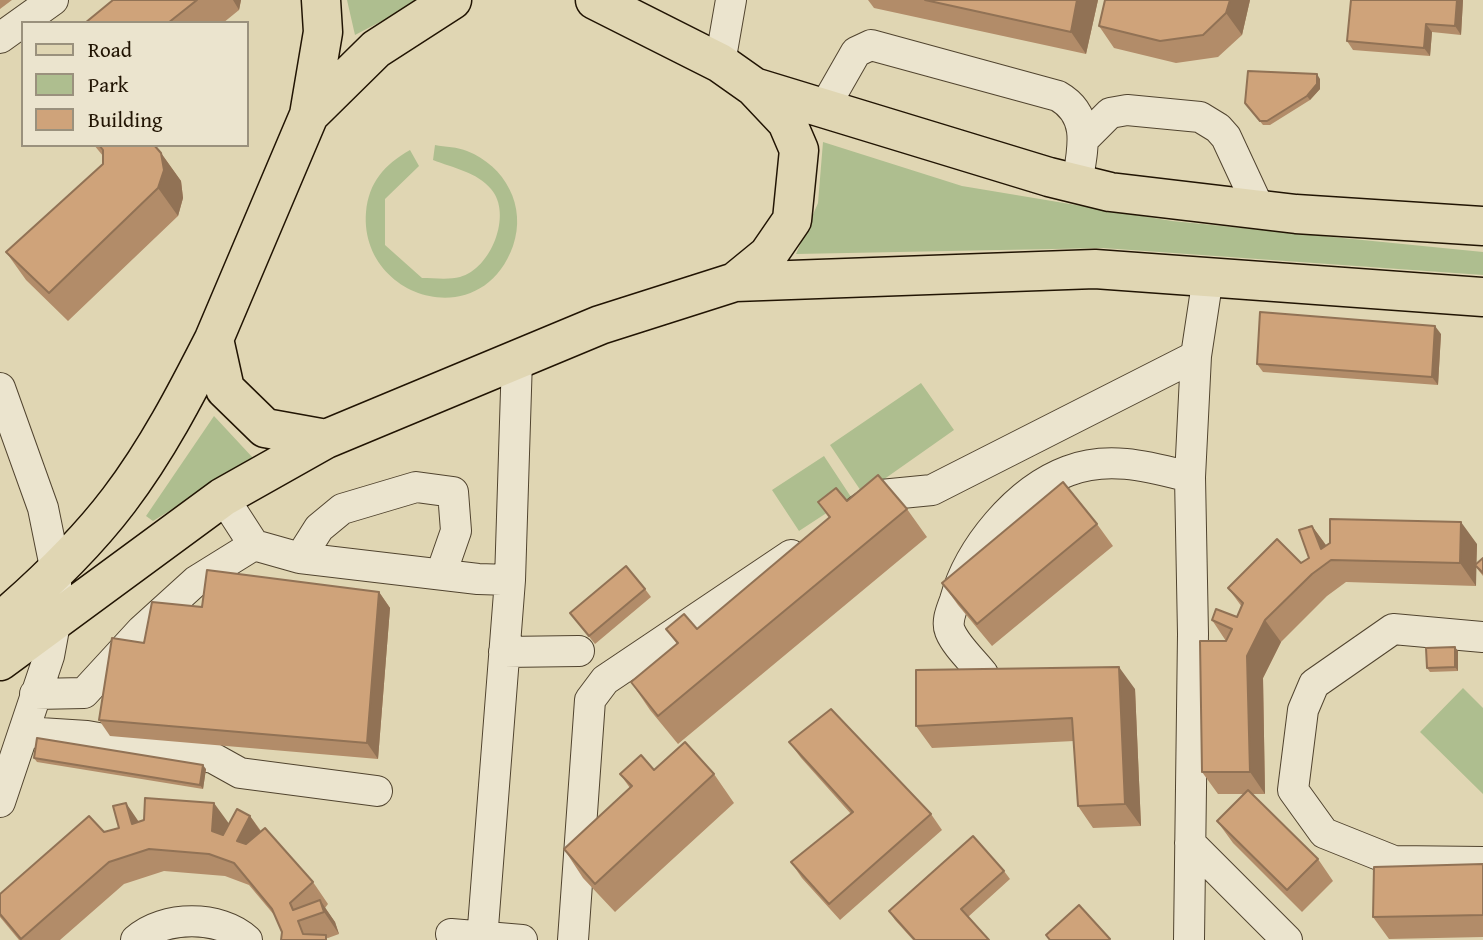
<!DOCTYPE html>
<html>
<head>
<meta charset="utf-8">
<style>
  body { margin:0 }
  #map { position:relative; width:1483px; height:940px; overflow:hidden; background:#e0d6b3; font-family:"Gentium Book Plus",serif }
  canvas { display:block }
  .legend { position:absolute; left:21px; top:21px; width:228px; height:126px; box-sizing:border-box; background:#ebe4ce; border:2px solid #9a917d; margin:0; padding:9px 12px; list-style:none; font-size:21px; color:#211403 }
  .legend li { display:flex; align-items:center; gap:14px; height:35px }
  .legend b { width:35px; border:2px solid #9a917d }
</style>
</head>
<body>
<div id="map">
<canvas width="1483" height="940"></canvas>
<ul class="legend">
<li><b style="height:9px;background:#e0d6b3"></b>Road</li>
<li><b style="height:19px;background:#aebe8f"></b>Park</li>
<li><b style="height:19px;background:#cfa37a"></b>Building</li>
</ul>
</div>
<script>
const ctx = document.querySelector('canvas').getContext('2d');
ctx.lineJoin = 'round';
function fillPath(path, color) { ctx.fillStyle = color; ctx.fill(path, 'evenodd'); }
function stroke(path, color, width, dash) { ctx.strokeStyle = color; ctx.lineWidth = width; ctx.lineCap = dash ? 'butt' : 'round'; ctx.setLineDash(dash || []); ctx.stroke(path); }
fillPath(new Path2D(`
  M347,0H422L355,35Z
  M823,142L962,186L1172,221L1483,252V275L1103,248L796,254L818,203Z
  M435,145C445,147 458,147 467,151C505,166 527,206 513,246C481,336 359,298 366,212C369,182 384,165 410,150L419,166L385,199V245L422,278C433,278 449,280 460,277C491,269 513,214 491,189C477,172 453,168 433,160Z
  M921,383L954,430L863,494L830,445Z
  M214,416L254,459L153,521L146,516Z
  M824,456L851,497L799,531L772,490Z
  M1463,688L1483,708V794L1420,732Z`), '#aebe8f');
const minor = new Path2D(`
  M0,38L53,0
  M720,63L731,0
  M824,108L856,52L871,45L1058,96C1093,116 1082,152 1077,184
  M1084,139L1110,113L1127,110L1200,117L1218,128L1226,137L1259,208
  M0,388L43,508L56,572V618L49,656L0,802
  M223,497L254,545L300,558L478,579L510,580
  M859,510L881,495L932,490L1196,356
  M300,558L319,528L342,509L416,487L453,492L456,531L441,574
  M1483,637L1393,629L1314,684L1303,710L1293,790L1324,833L1394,861L1483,862
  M504,652L579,651
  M983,674C973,661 956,646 950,631C946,621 952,609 955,600C969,548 1017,490 1068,471C1109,455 1150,467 1190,477L1196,356L1208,277
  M35,694L84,693L142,630L196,581L254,545
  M24,732L87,736L213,758L240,773L377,791
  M1190,843L1287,940
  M451,934L522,940
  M136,940C164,915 220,915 247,940
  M482,940L510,580L517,359
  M573,940L590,700L605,680L791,555
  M1189,940L1193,634L1190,477`);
const major = new Path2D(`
  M757,88L1049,177L1110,192L1296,214L1483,226
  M309,115L323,32L321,0
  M735,282L1095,269L1483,297
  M326,439L265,428L225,389L214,339L309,115L376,49L452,0
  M0,622C43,585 85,545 119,500C157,450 186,394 214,339
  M0,661L223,497L326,439L600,325L735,282L768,255L792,220L799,150L787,122L754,87L720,63L595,0`);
stroke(minor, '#51442f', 32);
stroke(major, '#211403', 41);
stroke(minor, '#ebe4ce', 30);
stroke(major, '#e0d6b3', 38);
fillPath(new Path2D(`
  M0,0H12L0,9Z
  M113,0H241L239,10L223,23H85Z
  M868,0H1098L1086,54L874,8Z
  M1250,0L1242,35L1218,57L1176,63L1114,48L1099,26Z
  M1351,0H1463L1461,35L1432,32L1430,56L1353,50L1347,41Z
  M1320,79V89L1310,100L1270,125H1263L1245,103Z
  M94,145H154L161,153L181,181L183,198L178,216L68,321L26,280L6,252L103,164V156Z
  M1441,334L1438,385L1263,372L1257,364Z
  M847,501L907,509L927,537L678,744L650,710L631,682L677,644L666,629H697L829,518L818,502Z
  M1097,524L1113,546L992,646L958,605L942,583Z
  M1312,526L1326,545L1477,544L1476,564L1483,558V576L1476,567V586L1346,582L1327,596L1281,642L1263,678L1265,794H1252L1318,859L1333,881L1302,912L1233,843L1217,821L1245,794H1218L1202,772L1226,641L1212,620L1237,617L1242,607L1228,588L1301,563L1309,558Z
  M645,589L651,597L595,644L570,613Z
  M379,592L390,608L378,759L110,736L99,720L144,643Z
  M1458,651V671L1430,672L1427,668Z
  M1135,689L1141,826L1093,828L1078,806L1074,741L932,748L916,726Z
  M789,742L931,814L942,830L840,920L802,878L791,862L851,814L801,758Z
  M34,758L206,769L203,789L37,762Z
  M654,770L714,774L734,803L615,912L583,878L564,849L630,788L620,774Z
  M250,816L261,831L313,882L328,904L325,908L335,922L339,934L328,938L282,932L275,916L249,885L225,876L164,871L124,884L60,940H19L0,917V894L104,832L139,821L229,824Z
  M1483,864V937L1389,939L1373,917Z
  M1004,871L1010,879L968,917L989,940H913L895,920L889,911Z`), '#b28c69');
fillPath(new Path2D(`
  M233,0H241L239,10Z
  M1077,0H1098L1086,54L1071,32Z
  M1230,0H1250L1242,35L1226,13Z
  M1457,0H1463L1461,35L1455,26Z
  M1426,24L1432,32L1430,56L1424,48Z
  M1317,74L1320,79V89L1310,100L1307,96Z
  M161,153L181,181L183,198L178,216L158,188Z
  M1435,326L1441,334L1438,385L1432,377Z
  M1461,522L1477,544L1476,586L1460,563Z
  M1312,526L1328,548L1321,549Z
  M379,592L390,608L378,759L367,743Z
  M1265,620L1281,642L1263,678L1265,794L1250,772L1247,656Z
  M1455,647L1458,651V671L1455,667Z
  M1119,667L1135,689L1141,826L1125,804Z
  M203,765L206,769L203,789L200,785Z
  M126,803L141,825L132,824Z
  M214,803L230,825L228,853L212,831Z
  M250,816L265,838L252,863L237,841Z
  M320,900L335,922L339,934L324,912Z`), '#917255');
const building = new Path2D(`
  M113,0H197L168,23H85Z
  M925,0H1077L1071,32Z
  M1105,0H1230L1226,13L1203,35L1160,41L1099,26Z
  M1351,0H1457L1455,26L1426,24L1424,48L1347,41Z
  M1248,71L1317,74V84L1307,96L1267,121H1260L1245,103Z
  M99,145H154L161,153L164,170L158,188L49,293L6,252L103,164V150Z
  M1260,312L1435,326L1432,377L1257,364Z
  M878,475L907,509L658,716L631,682L678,643L666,629L684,614L697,629L830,517L818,502L836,488L847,501Z
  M1063,482L1097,524L977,624L942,583Z
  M1330,519L1461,522L1460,563L1331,560L1312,574L1265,620L1247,656L1250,772H1202L1200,641H1226L1232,629L1212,620L1216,609L1237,617L1243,603L1228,588L1277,539L1301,563L1309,558L1299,530L1312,526L1321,549L1330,543Z
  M1483,558V573L1475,565Z
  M626,566L645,589L589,636L570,613Z
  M207,570L379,592L367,743L99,720L112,638L144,643L152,602L202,607Z
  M1455,647V667L1427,668L1426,648Z
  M1119,667L1125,804L1078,806L1072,718L916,726V670Z
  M831,709L931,814L829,904L791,862L853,812L789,742Z
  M37,738L203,765L200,785L34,758Z
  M685,742L714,774L595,884L564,849L632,786L620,774L641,755L654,770Z
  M1248,790L1318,859L1287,890L1217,821Z
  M145,798L214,803L212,831L223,835L237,809L250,816L237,841L246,844L265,828L313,882L290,903L293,910L320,900L324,912L298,921L303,934L326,935V940H281L282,932L272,909L234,863L209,854L149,849L109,862L21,939L0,914V894L89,816L104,832L119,828L113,806L126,803L132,824L144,820Z
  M973,836L1004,871L961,909L989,940H915L889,911Z
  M1483,864V915L1373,917L1374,867Z
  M1079,905L1110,939L1109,940H1050L1046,935Z`);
fillPath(building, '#cfa37a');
stroke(building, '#917255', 2);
</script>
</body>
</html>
